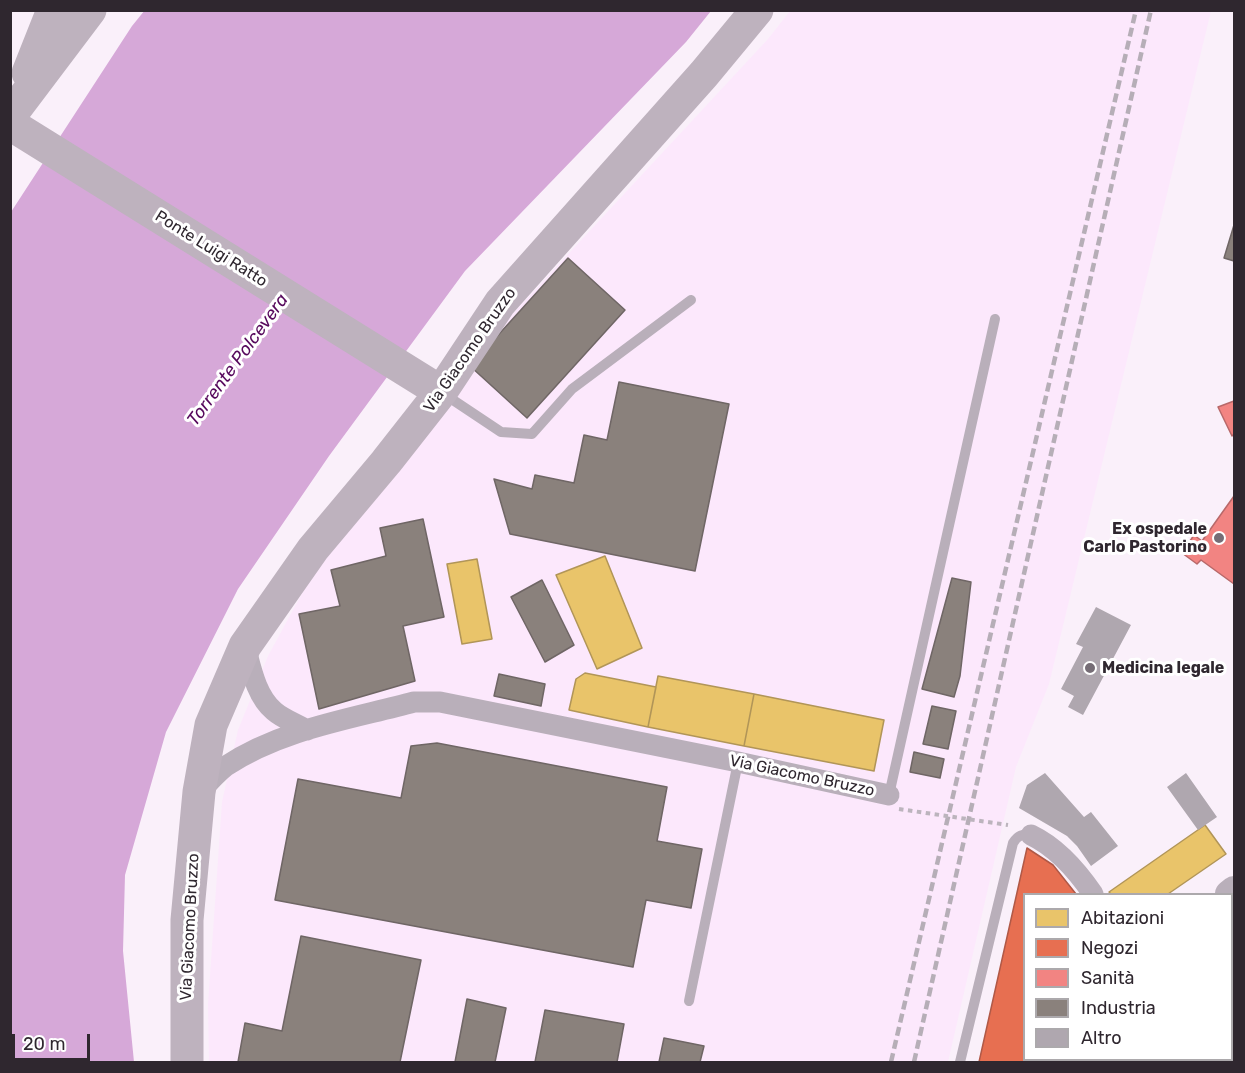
<!DOCTYPE html>
<html>
<head>
<meta charset="utf-8">
<style>
  body { margin:0 }
  #map { position:relative; width:1245px; height:1073px; overflow:hidden; background:#faf0fa; font-family:Rubik,sans-serif }
  canvas { display:block }
  .frame { position:absolute; inset:0; border:12px solid #2f272f; pointer-events:none }
  .legend { position:absolute; left:1023px; top:893px; width:210px; height:168px; box-sizing:border-box; background:#fff; border:2px solid #aca9ac; margin:0; padding:8px 10px; list-style:none; font-size:18px; color:#2f272f }
  .legend li { display:flex; align-items:center; gap:12px; height:30px }
  .legend b { width:30px; border:2px solid #aca9ac }
  .scale { position:absolute; left:12px; top:1034px; width:78px; height:27px; box-sizing:border-box; border:3px solid #2f272f; border-top:0; padding-left:8px; font-size:18px; line-height:21px; white-space:nowrap; color:#2f272f; -webkit-text-stroke:4px #fff; paint-order:stroke }
</style>
</head>
<body>
<div id="map">
<canvas width="1245" height="1073"></canvas>
<div class="frame"></div>
<ul class="legend">
<li><b style="height:16px;background:#e9c46a"></b>Abitazioni</li>
<li><b style="height:16px;background:#e76f51"></b>Negozi</li>
<li><b style="height:16px;background:#f28482"></b>Sanità</li>
<li><b style="height:16px;background:#8a817c"></b>Industria</li>
<li><b style="height:16px;background:#afa7af"></b>Altro</li>
</ul>
<div class="scale">20 m</div>
</div>
<script>
const ctx = document.querySelector('canvas').getContext('2d');
ctx.lineJoin = 'round';
function fillPath(path, color) { ctx.fillStyle = color; ctx.fill(path, 'evenodd'); }
function stroke(path, color, width, dash) { ctx.strokeStyle = color; ctx.lineWidth = width; ctx.lineCap = dash ? 'butt' : 'round'; ctx.setLineDash(dash || []); ctx.stroke(path); }
function drawText(font, color, halo, rows, align = 'center') {
  ctx.font = font + ' Rubik,sans-serif'; ctx.lineWidth = 6; ctx.setLineDash([]); ctx.textBaseline = 'middle'; ctx.strokeStyle = halo; ctx.fillStyle = color; for (const [text, x, y, turn = 0] of rows) {
    ctx.save(); ctx.translate(x, y); ctx.rotate((+turn || 0) * Math.PI / 180); ctx.textAlign = isNaN(turn) ? turn : align; if (halo) ctx.strokeText(text, 0, 0); ctx.fillText(text, 0, 0); ctx.restore();
  }
}
fillPath(new Path2D(`
  M790,11H1211L1049,684L1016,767L948,1062H209L208,1004L222,802L238,730L268,656L324,553L468,362L768,39Z`), '#fce8fc');
fillPath(new Path2D(`
  M145,10L711,11L686,42L465,271L329,456L238,589L166,732L125,875L123,951L134,1062H11V212L132,26Z`), '#d6a8d8');
const homes = new Path2D(`
  M605,556L642,648L597,669L556,575Z
  M477,559L492,639L462,644L447,564Z
  M585,673L656,687L648,727L569,710L576,679Z
  M658,676L754,694L744,746L648,727Z
  M754,694L884,720L874,771L744,746Z
  M1205,825L1226,854L1168,894H1111L1109,892Z`);
fillPath(homes, '#e9c46a');
stroke(homes, '#b19558', 1.5);
const shops = new Path2D(`
  M1027,848L1053,865L1076,894H1024V1060H1050L1049,1062H979Z`);
fillPath(shops, '#e76f51');
stroke(shops, '#b05947', 1.5);
const health = new Path2D(`
  M1234,401V434L1232,436L1218,407Z
  M1234,496V584L1201,560L1197,564L1182,553L1194,535L1202,541Z`);
fillPath(health, '#f28482');
stroke(health, '#b86869', 1.5);
const industry = new Path2D(`
  M1234,225V261L1224,258Z
  M568,258L625,310L527,418L470,366Z
  M619,382L729,404L695,571L510,534L494,479L532,489L535,475L574,483L584,435L607,440Z
  M423,519L444,617L403,626L415,681L319,709L299,614L340,606L331,570L386,556L380,528Z
  M952,578L971,582L960,676L954,697L922,689Z
  M542,580L574,645L545,662L511,597Z
  M499,674L545,684L541,706L494,696Z
  M932,706L956,711L948,749L923,744Z
  M437,743L667,787L657,841L702,849L691,908L646,900L633,967L275,900L298,779L401,798L411,746Z
  M914,752L944,759L940,778L910,772Z
  M301,936L421,960L400,1062H238L245,1023L282,1031Z
  M467,999L506,1008L495,1062H455Z
  M545,1010L624,1024L617,1062H535Z
  M664,1038L704,1046L700,1062H659Z`);
fillPath(industry, '#8a817c');
stroke(industry, '#6f6665', 1.5);
fillPath(new Path2D(`
  M1096,607L1131,625L1083,715L1068,707L1074,696L1061,689L1083,647L1076,644Z
  M1045,773L1084,817L1091,812L1118,846L1091,866L1077,846L1067,836L1019,808L1027,785Z
  M1186,773L1217,817L1198,830L1167,787Z`), '#afa7af');
stroke(new Path2D(`
  M444,394L501,432L532,434L572,389L691,300
  M889,795L995,319
  M689,1001L738,762
  M960,1062L1013,843C1018,835 1022,834 1031,835`), '#b9afba', 10);
stroke(new Path2D(`
  M245,646C251,668 256,696 274,711C283,719 297,724 307,730
  M200,792C208,783 217,773 226,766C282,729 351,719 414,702H440L738,762L889,795
  M1031,835C1056,847 1078,872 1093,894`), '#b9afba', 21);
stroke(new Path2D(`
  M1229,894L1234,890
  M1136,1062L1137,1060`), '#b9afba', 28);
stroke(new Path2D(`
  M28,73L53,10
  M10,116L90,10
  M10,124L441,392
  M187,1062V920L199,792L211,725L245,646L313,549L386,462L441,392L500,303L704,74L757,10`), '#beb2be', 33);
stroke(new Path2D(`
  M891,1062L1136,10
  M914,1062L1151,10`), '#b6aeb7', 4.5, [9, 4.5]);
stroke(new Path2D(`
  M899,809L1008,825`), '#bcb4bd', 4, [4.5, 4.5]);
for (const [x, y, r, color] of [
  [1219,538,6,"#766d76"],
  [1090,668,6,"#766d76"]
]) { const dot = new Path2D(); dot.arc(x, y, r, 0, 2 * Math.PI); ctx.fillStyle = color; ctx.fill(dot); stroke(dot, '#fff', 2); }
drawText('16px', '#2f272f', '#fff', [
  ["Ponte Luigi Ratto",211,249,32],
  ["Via Giacomo Bruzzo",470,350,-55],
  ["Via Giacomo Bruzzo",802,776,12],
  ["Via Giacomo Bruzzo",190,927,-87]
]);
drawText('bold 16px', '#2f272f', '#fff', [
  ["Ex ospedale",1207,529],
  ["Carlo Pastorino",1207,547],
  ["Medicina legale",1102,668,"left"]
], 'right');
drawText('italic 18px', '#56085c', '#fff', [
  ["Torrente Polcevera",238,360,-54]
]);
</script>
</body>
</html>
